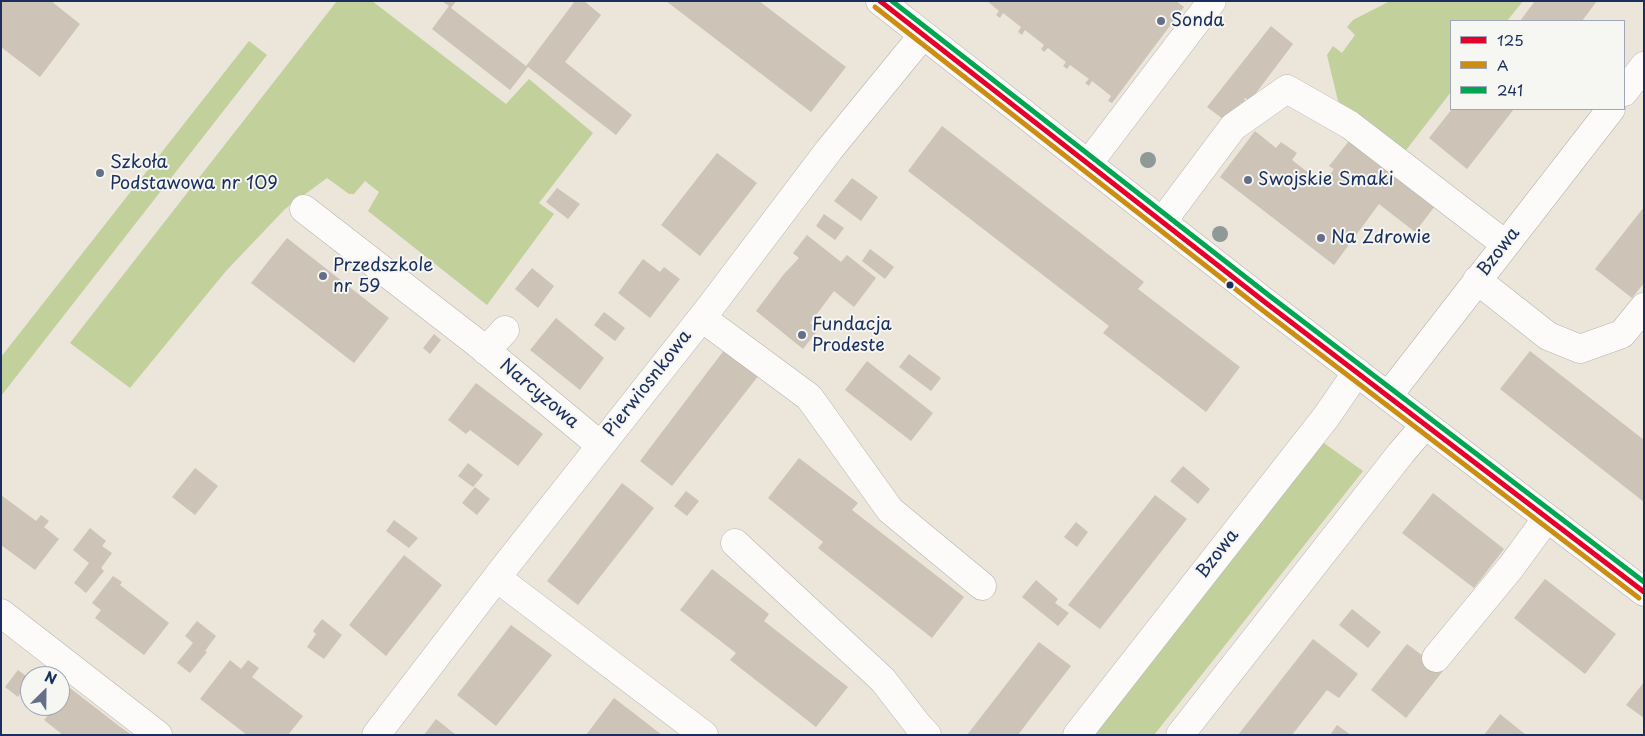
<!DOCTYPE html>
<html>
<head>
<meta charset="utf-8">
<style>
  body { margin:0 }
  #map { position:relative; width:1645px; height:736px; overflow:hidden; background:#ebe5da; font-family:"Playpen Sans",sans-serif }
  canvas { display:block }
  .frame { position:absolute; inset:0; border:2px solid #1b2f5e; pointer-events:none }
  .legend { position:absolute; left:1450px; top:20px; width:175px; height:90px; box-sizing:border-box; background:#f6f6f2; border:1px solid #9ea6b7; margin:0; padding:6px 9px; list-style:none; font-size:15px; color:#1b2f5e }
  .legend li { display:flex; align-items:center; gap:10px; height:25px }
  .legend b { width:25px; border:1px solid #9ea6b7 }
  .north { position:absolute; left:20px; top:666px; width:50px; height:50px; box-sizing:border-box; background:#f6f6f2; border:1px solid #9ea6b7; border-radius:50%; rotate:23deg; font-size:14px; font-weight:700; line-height:20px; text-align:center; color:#1b2f5e }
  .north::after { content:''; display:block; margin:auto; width:18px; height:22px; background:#646f89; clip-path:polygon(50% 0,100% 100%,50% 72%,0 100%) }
</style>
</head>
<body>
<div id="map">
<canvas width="1645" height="736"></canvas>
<div class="frame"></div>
<ul class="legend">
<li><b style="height:6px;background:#e4002b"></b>125</li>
<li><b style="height:6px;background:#cb8e13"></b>A</li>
<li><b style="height:6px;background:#00a651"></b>241</li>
</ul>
<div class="north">N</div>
</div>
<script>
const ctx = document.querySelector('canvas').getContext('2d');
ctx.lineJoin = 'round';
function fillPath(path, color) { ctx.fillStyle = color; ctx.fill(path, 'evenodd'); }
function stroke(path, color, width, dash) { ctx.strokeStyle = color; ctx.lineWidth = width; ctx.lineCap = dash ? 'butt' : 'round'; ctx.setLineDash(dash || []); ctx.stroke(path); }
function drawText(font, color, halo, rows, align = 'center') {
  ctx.font = font + ' "Playpen Sans",sans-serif'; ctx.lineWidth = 4; ctx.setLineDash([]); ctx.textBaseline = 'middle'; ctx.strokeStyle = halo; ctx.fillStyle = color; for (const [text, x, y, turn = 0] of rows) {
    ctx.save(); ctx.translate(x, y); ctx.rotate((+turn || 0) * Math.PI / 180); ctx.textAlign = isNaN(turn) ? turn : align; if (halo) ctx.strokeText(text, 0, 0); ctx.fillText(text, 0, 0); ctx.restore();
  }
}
fillPath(new Path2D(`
  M337,1H372L506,104L529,79L593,133L539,203L554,214L487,305L368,211L379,192L365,181L354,194H349L327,178L285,209L226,271L130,388L70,343Z
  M1390,1H1523L1507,21H1451V92L1403,154L1345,110L1338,101L1327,55L1333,46L1342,53L1355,35L1347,27L1353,20Z
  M249,41L267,55L1,396V357Z
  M1321,441L1363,471L1154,735H1092Z`), '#c2d09b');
fillPath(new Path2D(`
  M1,1H51L80,24L40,77L1,47Z
  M442,1H456L451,8L526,66L575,1H584L601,15L565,62L632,115L616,135L528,67L510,90L432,29L449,6Z
  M666,1H759L846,67L811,112Z
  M987,1H1176L1184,7L1112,103L1108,101L1111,96L1092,81L1089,86L1085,83L1089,79L1070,65L1067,69L1063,66L1066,62L1048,48L1044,52L1041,49L1044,45L1025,30L1022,35L1018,32L1021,27L1003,13L1000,18L996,15L999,11Z
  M1535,1H1597L1582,21H1520Z
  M1271,26L1293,44L1250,101L1245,98L1244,99L1245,101L1242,105L1241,103L1227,122L1207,107Z
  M1452,109H1514L1467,169L1429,138Z
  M942,126L1144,282L1138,289L1240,367L1206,412L1103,333L1109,326L908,171Z
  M1255,131L1276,148L1281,142L1297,153L1292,160L1323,184L1334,169L1329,166L1349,141L1435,206L1415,232L1379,204L1334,265L1220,177Z
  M717,153L757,183L700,256L661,225Z
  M852,178L878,197L861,221L834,201Z
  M557,188L580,204L568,219L546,202Z
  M1644,207V283L1632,298L1595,269Z
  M824,214L844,228L835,240L816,226Z
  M807,235L841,262L847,255L876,278L854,307L834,291L810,323L818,330L803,349L756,311L784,274L799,258L793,253Z
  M287,238L389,318L354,363L251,283Z
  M870,249L894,267L885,279L862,261Z
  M643,259L660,272L664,267L680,279L650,318L618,293Z
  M532,268L554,286L538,308L515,289Z
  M604,312L625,328L615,341L594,325Z
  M556,318L604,358L580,390L530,350Z
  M434,334L441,340L430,354L423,348Z
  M725,349L759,375L672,486L640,461Z
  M1530,351L1644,440V502L1500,389Z
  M909,354L941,378L931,391L899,367Z
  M867,361L933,413L911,441L845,390Z
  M476,383L543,434L518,466L470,430L466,434L448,420Z
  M799,458L858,503L852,510L964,597L932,638L818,548L823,542L768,498Z
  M468,463L483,475L473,487L458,476Z
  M1183,466L1210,489L1198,504L1170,481Z
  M195,468L218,486L195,515L172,497Z
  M622,483L654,508L578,605L547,581Z
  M475,487L490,499L477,515L462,503Z
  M686,491L699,501L687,516L674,506Z
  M1433,493L1504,549L1474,588L1402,533Z
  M1,495L36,521L41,515L49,521L44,527L59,539L35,570L1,545Z
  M1155,495L1187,519L1100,629L1068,605Z
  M394,520L418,538L409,548L386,531Z
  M1076,522L1088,532L1077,547L1064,537Z
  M90,528L106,541L102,546L112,553L101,568L104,571L86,593L74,583L89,563L73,550Z
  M404,555L442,585L386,656L349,625Z
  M712,569L769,614L764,621L848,687L816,727L730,660L736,653L680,610Z
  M113,576L122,582L120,585L169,623L144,655L95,618L101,610L92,603Z
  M1545,579L1616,634L1585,674L1514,618Z
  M1036,580L1058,599L1055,603L1069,613L1058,626L1022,597Z
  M1352,609L1381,632L1368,648L1339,625Z
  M322,619L342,635L324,659L307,647L316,634L313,631Z
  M197,621L216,636L205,651L207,652L190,673L177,663L193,643L185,636Z
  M511,625L552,655L496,726L457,695Z
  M1313,639L1358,674L1339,698L1327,690L1292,735H1238Z
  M1039,642L1071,666L1033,715L1018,735H967Z
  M1407,644L1443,671L1406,718L1371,690Z
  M230,660L241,669L248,660L259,668L252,677L303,716L288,735H247L200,699Z
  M18,670L30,679L18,697L5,687Z
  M1644,682V718L1626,705Z
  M70,688L119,726L132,735H63L44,720L56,706H60V701Z
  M614,698L644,721L662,735H586Z
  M1500,714L1526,735H1484Z
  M436,719L456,735H424Z
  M1337,725L1351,735H1330Z`), '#cdc3b7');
const minor = new Path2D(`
  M880,1L1266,303L1644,592
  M1624,92L1644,66
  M1088,164L1212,1
  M304,209L477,343L600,445
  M1162,222L1233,127L1287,89L1350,125L1505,244
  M1477,280L1548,336L1580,349L1622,334L1644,307
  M702,318L809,397L890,510L982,586
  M486,351L505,330
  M1388,396L1611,109
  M735,543L883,680L917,724L927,735
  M497,578L704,735
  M1,613L158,735
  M1436,658L1511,567L1547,518
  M376,735L504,568L711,306L829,150L923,35
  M1077,735L1326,417L1357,372
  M1180,735L1401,453L1425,425`);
stroke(minor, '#b7b5b2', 29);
stroke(minor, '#fcfbf9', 28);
stroke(new Path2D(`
  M880,1L1266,303L1644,592`), '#e4002b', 5);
stroke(new Path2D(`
  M875,7L1261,309L1639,598`), '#cb8e13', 5);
stroke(new Path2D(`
  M892,1L1271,297L1644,582`), '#00a651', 5);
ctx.fillStyle = '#8f9997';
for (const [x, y] of [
  [1148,160],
  [1220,234]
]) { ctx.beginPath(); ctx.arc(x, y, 8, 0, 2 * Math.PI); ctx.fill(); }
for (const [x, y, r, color] of [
  [1161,21,5,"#646f89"],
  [100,173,5,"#646f89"],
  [1248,180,5,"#646f89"],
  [1321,238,5,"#646f89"],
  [323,276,5,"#646f89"],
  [1230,285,4.5,"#1b2f5e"],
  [802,335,5,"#646f89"]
]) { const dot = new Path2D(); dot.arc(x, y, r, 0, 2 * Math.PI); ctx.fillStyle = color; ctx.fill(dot); stroke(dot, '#f6f6f2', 2); }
drawText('18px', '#1b2f5e', '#f6f6f2', [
  ["Sonda",1171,21],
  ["Szkoła",110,163],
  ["Podstawowa nr 109",110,184],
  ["Swojskie Smaki",1258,180],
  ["Na Zdrowie",1331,238],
  ["Przedszkole",333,266],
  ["nr 59",333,287],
  ["Fundacja",812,325],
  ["Prodeste",812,346]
], 'left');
drawText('18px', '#1b2f5e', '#f6f6f2', [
  ["Bzowa",1499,252,-52],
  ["Pierwiosnkowa",648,384,-52],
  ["Narcyzowa",539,394,40],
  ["Bzowa",1218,554,-52]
]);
</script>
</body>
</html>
